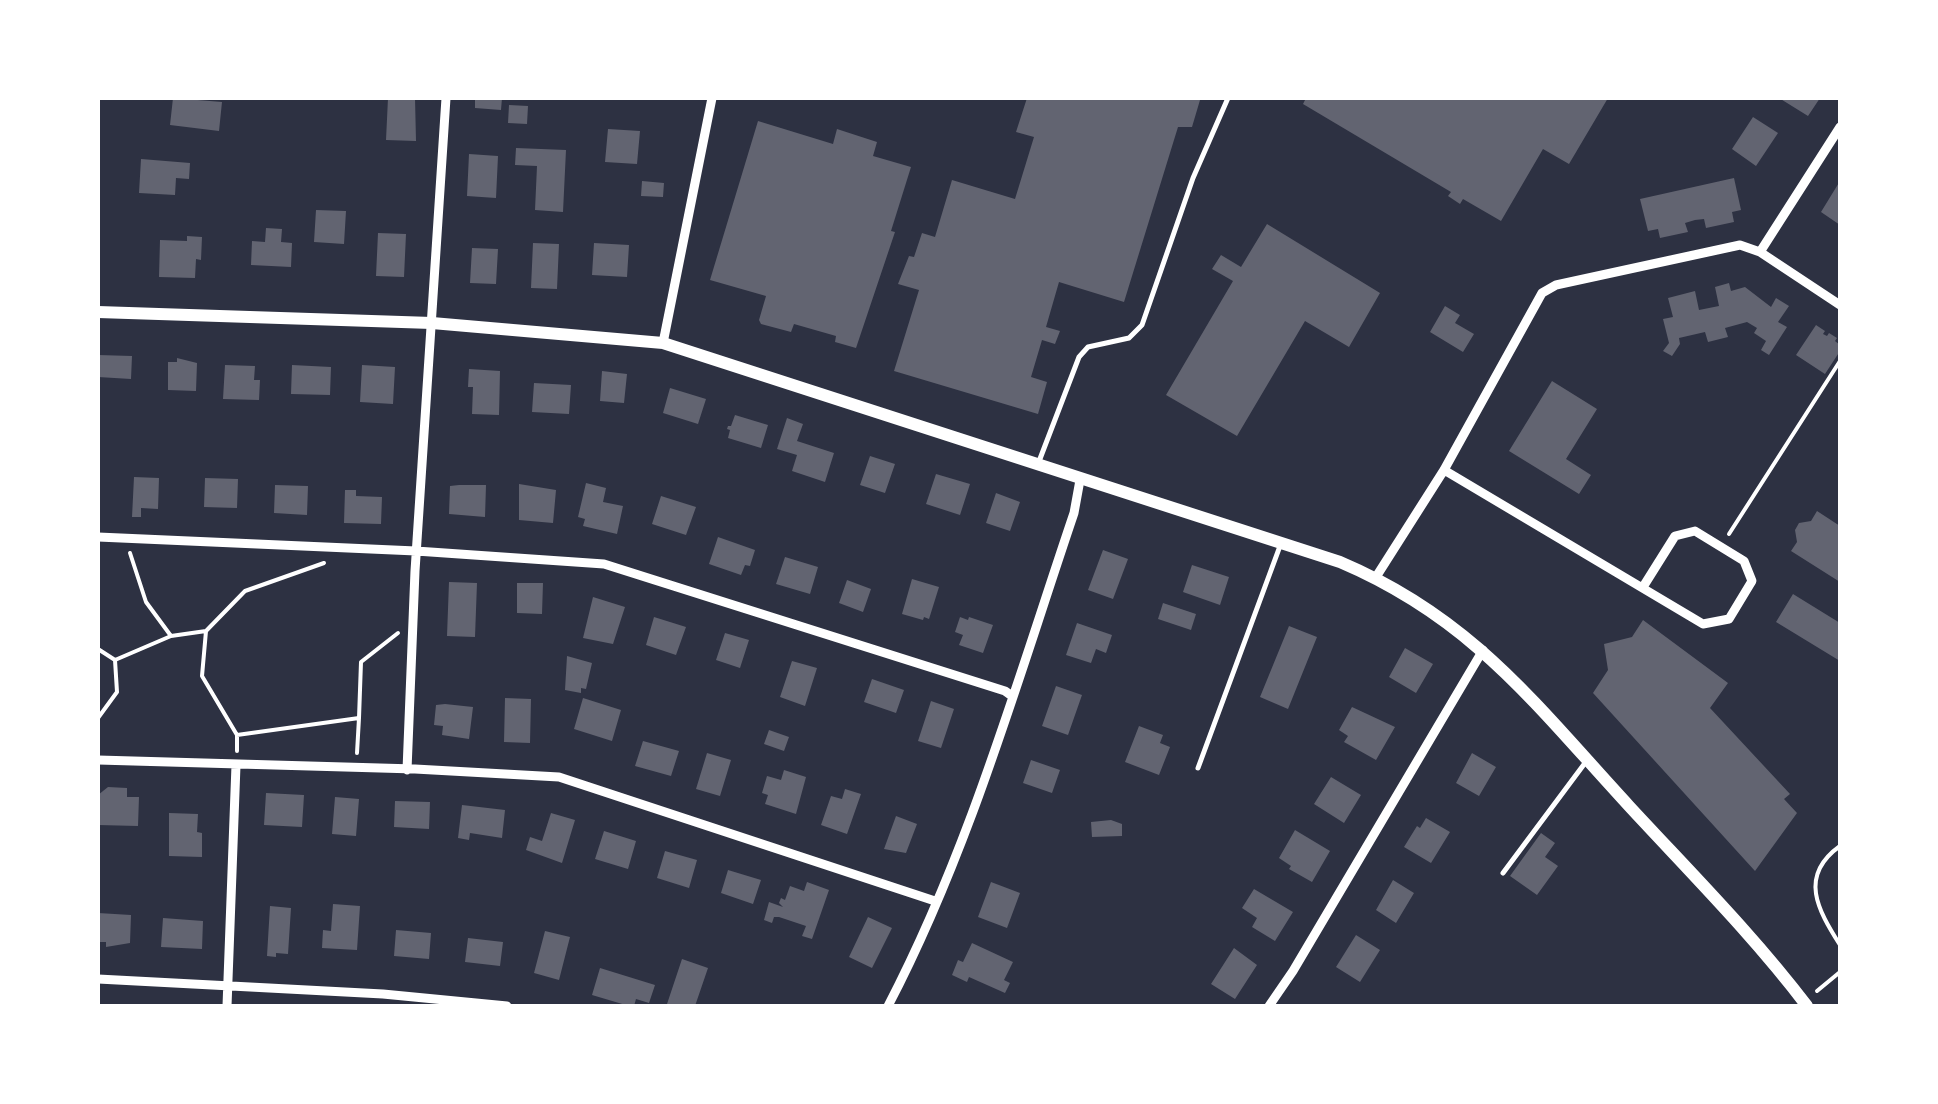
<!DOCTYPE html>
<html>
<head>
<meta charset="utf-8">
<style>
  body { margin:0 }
  #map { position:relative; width:1938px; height:1104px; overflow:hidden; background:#2d3142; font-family:"Alegreya Sans",sans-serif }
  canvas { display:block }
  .frame { position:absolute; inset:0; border:100px solid #fff; pointer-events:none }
</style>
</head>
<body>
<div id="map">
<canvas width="1938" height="1104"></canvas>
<div class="frame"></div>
</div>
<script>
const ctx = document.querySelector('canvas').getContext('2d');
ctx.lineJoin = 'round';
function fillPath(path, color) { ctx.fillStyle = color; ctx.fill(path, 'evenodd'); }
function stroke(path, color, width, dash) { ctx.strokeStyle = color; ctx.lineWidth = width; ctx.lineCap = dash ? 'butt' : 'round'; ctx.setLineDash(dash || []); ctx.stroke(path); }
fillPath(new Path2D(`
  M173,98L222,102L219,131L170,125Z
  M388,98H415L416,141L386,140Z
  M475,98H502L501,110L475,108Z
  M1027,98H1196L1200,100L1192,127H1178L1124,302L1059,282L1046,327L1060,331L1055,344L1042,340L1031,377L1047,382L1038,414L894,371L919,290L898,284L909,256L914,257L922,233L935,237L952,180L1015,199L1034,137L1016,132Z
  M1306,98H1608L1569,164L1543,149L1501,221L1463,199L1460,204L1448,196L1451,192L1303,104Z
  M1779,98H1820L1808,116Z
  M509,105L528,106L527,124L508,123Z
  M1753,117L1778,133L1756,166L1732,149Z
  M758,121L833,144L837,129L877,142L873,156L911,167L891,231L895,232L856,348L835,342L836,336L794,324L791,332L761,324L759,320L766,296L710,280Z
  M608,129L640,131L637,164L605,162Z
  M516,148L566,150L563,212L535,210L537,166L515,165Z
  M469,154L498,156L496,198L467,196Z
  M141,159L190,163L189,179L176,178L175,195L139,193Z
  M1734,178L1741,210L1732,212L1734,222L1706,228L1704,219L1695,220L1685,223L1688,232L1660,238L1658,229L1648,231L1640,199Z
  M642,181L664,183L663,197L641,196Z
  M1840,181V225L1821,212Z
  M316,210L346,211L344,244L314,242Z
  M1267,224L1380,293L1349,347L1305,321L1237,436L1166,395L1233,281L1212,269L1221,255L1241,267Z
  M266,228L282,229L281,242L292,243L291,267L251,265L252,241L265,242Z
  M378,233L406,234L404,277L376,276Z
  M187,236L202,237L201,260L196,259L195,278L159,277L160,240L187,241Z
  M533,243L559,244L557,289L531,288Z
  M594,243L629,245L627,277L592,275Z
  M472,248L498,249L496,284L470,283Z
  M1729,283L1731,291L1745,287L1771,307L1776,298L1789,306L1778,322L1787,327L1769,355L1761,350L1766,341L1754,333L1757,328L1747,322L1725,328L1728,337L1708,342L1705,332L1679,338L1680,344L1672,356L1663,351L1669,343L1663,319L1673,317L1668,298L1695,291L1699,310L1719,306L1715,287Z
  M1445,306L1460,315L1455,323L1474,334L1463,352L1430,332Z
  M1816,325L1825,331L1823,334L1827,336L1829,333L1837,338L1835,341L1840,345V351L1825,374L1796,355Z
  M98,355L132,356L131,379L98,377Z
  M177,358L197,363L196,391L168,390V362H177Z
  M225,365L255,366L254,380H260L259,400L223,399Z
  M292,365L331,367L330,395L291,394Z
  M362,365L395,367L393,404L360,402Z
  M469,369L500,371L499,415L472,414L473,387H468Z
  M602,371L627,374L624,403L600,401Z
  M1552,381L1597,409L1566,459L1591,475L1579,494L1509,451Z
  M534,383L571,385L569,414L532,412Z
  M670,388L706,399L698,424L663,413Z
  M735,415L768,425L761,448L728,438L730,430L727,429L728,426H731Z
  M787,418L803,424L797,441L834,453L825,482L792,471L797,455L777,449Z
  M870,456L895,464L885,493L860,485Z
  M936,474L970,484L960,515L926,504Z
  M134,477L159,478L158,509L141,508V517H132Z
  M205,478L238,479L237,508L204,507Z
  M586,483L606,488L603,502L623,506L617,534L583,526L585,519L578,517Z
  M519,484L556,490L553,523L519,520Z
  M275,485L308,486L307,515L274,513Z
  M459,485H486L485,517L449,514L450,486Z
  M345,490H356V496L382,497L381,524L344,523Z
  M996,493L1020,502L1010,531L986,523Z
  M661,496L696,507L686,535L652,524Z
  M1817,511L1840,526V582L1791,551L1797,542L1795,530L1799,523L1811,521Z
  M718,537L755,550L750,566L745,565L741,575L709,564Z
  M1103,550L1128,559L1113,599L1088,590Z
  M785,557L818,567L810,594L776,584Z
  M1192,565L1229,577L1220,605L1183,592Z
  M912,579L939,587L929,619L924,617L923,620L902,614Z
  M847,580L871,589L863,612L839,603Z
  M449,582L477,583L475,637L447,636Z
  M517,583H543L542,614L517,613Z
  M1793,594L1840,623V661L1776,622Z
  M593,597L625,607L613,644L583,638Z
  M1163,603L1196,614L1191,630L1158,619Z
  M654,617L686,627L676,655L646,645Z
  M960,617L968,620L969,617L993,625L983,653L959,645L963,635L955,632Z
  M1643,620L1728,683L1710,708L1790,794L1784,799L1797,813L1755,871L1593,693L1608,670L1604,644L1632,637Z
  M1077,623L1112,635L1106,653L1096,649L1091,663L1066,655Z
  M1289,626L1317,637L1288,709L1260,697Z
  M725,633L749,640L740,668L716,660Z
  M1405,648L1433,664L1416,693L1389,677Z
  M567,656L592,663L586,689L581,688V693L565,690Z
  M792,661L817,668L805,706L780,697Z
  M872,679L904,690L896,713L864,702Z
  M1056,686L1082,695L1068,735L1042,726Z
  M505,698L531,699L530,743L504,742Z
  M583,698L621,710L612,741L574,729Z
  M931,701L954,709L941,748L918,741Z
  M445,704L473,707L469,739L442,735L443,726L434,725L436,705Z
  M1352,707L1395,727L1376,760L1344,742L1348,736L1339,730Z
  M1139,726L1163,735L1160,743L1170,747L1159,775L1125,762Z
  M769,730L789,737L784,751L764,744Z
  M643,741L679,751L671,776L635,766Z
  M707,753L731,760L720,796L696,789Z
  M1472,753L1496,767L1479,796L1456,783Z
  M1031,760L1060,770L1052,793L1023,783Z
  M784,770L806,777L796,814L765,804L768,795L762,793L767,776L781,780Z
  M1331,777L1361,795L1344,823L1314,804Z
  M108,787L127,788V797H139L138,826L98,825V795Z
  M845,789L861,794L847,834L821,825L831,796L842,799Z
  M266,793L304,795L302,827L264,825Z
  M335,797L359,799L356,836L332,834Z
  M395,801L430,802L429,829L394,827Z
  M462,805L505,810L502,838L470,833L469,840L458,838Z
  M169,813L198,814L197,832L202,833V857L169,856Z
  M551,813L575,820L562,863L526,850L530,837L542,841Z
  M896,816L917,824L906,853L884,849Z
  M1426,818L1450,832L1431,863L1404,847L1417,826L1420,828Z
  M1111,820L1122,824V836L1092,837L1091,822Z
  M1295,830L1330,851L1312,882L1289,869L1291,866L1279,858Z
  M604,831L636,841L628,869L595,859Z
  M1541,833L1555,843L1545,857L1558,866L1537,895L1510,876Z
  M665,851L697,860L689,888L657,878Z
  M728,870L761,880L753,904L721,893Z
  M1393,880L1414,893L1396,923L1376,910Z
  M807,882L829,890L812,939L802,936L806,926L779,917H774L772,923L764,920L769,902L783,907L779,903L781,898L785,900L790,886L804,891Z
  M991,882L1020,893L1007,928L978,917Z
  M1254,889L1293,912L1275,941L1252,927L1257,918L1242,908Z
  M333,904L360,906L357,950L322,948L323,930L331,931Z
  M270,906L291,908L288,954L276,953V957L267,956Z
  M98,913L131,915L130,943L106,947V942H98Z
  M868,917L892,928L872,968L849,957Z
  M163,918L203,921L202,949L161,947Z
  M396,930L431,933L429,959L394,956Z
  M545,931L570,937L559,980L534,973Z
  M1356,935L1380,950L1360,982L1336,967Z
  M468,938L503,942L500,966L465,962Z
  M972,943L1013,962L1004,980L1010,983L1005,993L969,977L967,982L952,975L958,960L963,962Z
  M1234,948L1257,965L1235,999L1211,984Z
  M682,959L708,968L695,1006L667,1004Z
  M600,968L655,985L649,1003L636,999L634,1006H629L592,995Z`), '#626471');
stroke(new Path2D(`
  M1729,534L1840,361
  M206,631L202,676L237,735V751
  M171,636L206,631L245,591L324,563
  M98,649L115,660L171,636L146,602L130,553
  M98,718L117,692L115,660
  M237,735L359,718L361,662L398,633
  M357,753L359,718
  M1840,846C1798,876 1818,910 1840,945
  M1817,991L1840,972`), '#fff', 4);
stroke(new Path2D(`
  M1038,464L1079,357L1088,347L1129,338L1142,325L1193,178L1228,98
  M1198,768L1280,546
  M1503,873L1585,763`), '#fff', 5);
stroke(new Path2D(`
  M1760,252L1840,127
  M663,343L712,98
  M1444,470L1703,624L1729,619L1752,581L1744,561L1695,531L1675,536L1643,587
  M98,537L416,551L604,564L1005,691L1012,696
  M1376,577L1444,470L1542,293L1556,285L1740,245L1760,252L1840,305
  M98,760L415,769L559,777L935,901
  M407,770L415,571L446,98
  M98,979L383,994L507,1006
  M227,1006L236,765
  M888,1006C969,851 1018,678 1074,513L1080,480
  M1269,1006L1293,971L1483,650`), '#fff', 9);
stroke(new Path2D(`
  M98,312L432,323L663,343L1340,562C1472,618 1535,704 1629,806C1690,872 1753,935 1807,1006`), '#fff', 12);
</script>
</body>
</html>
